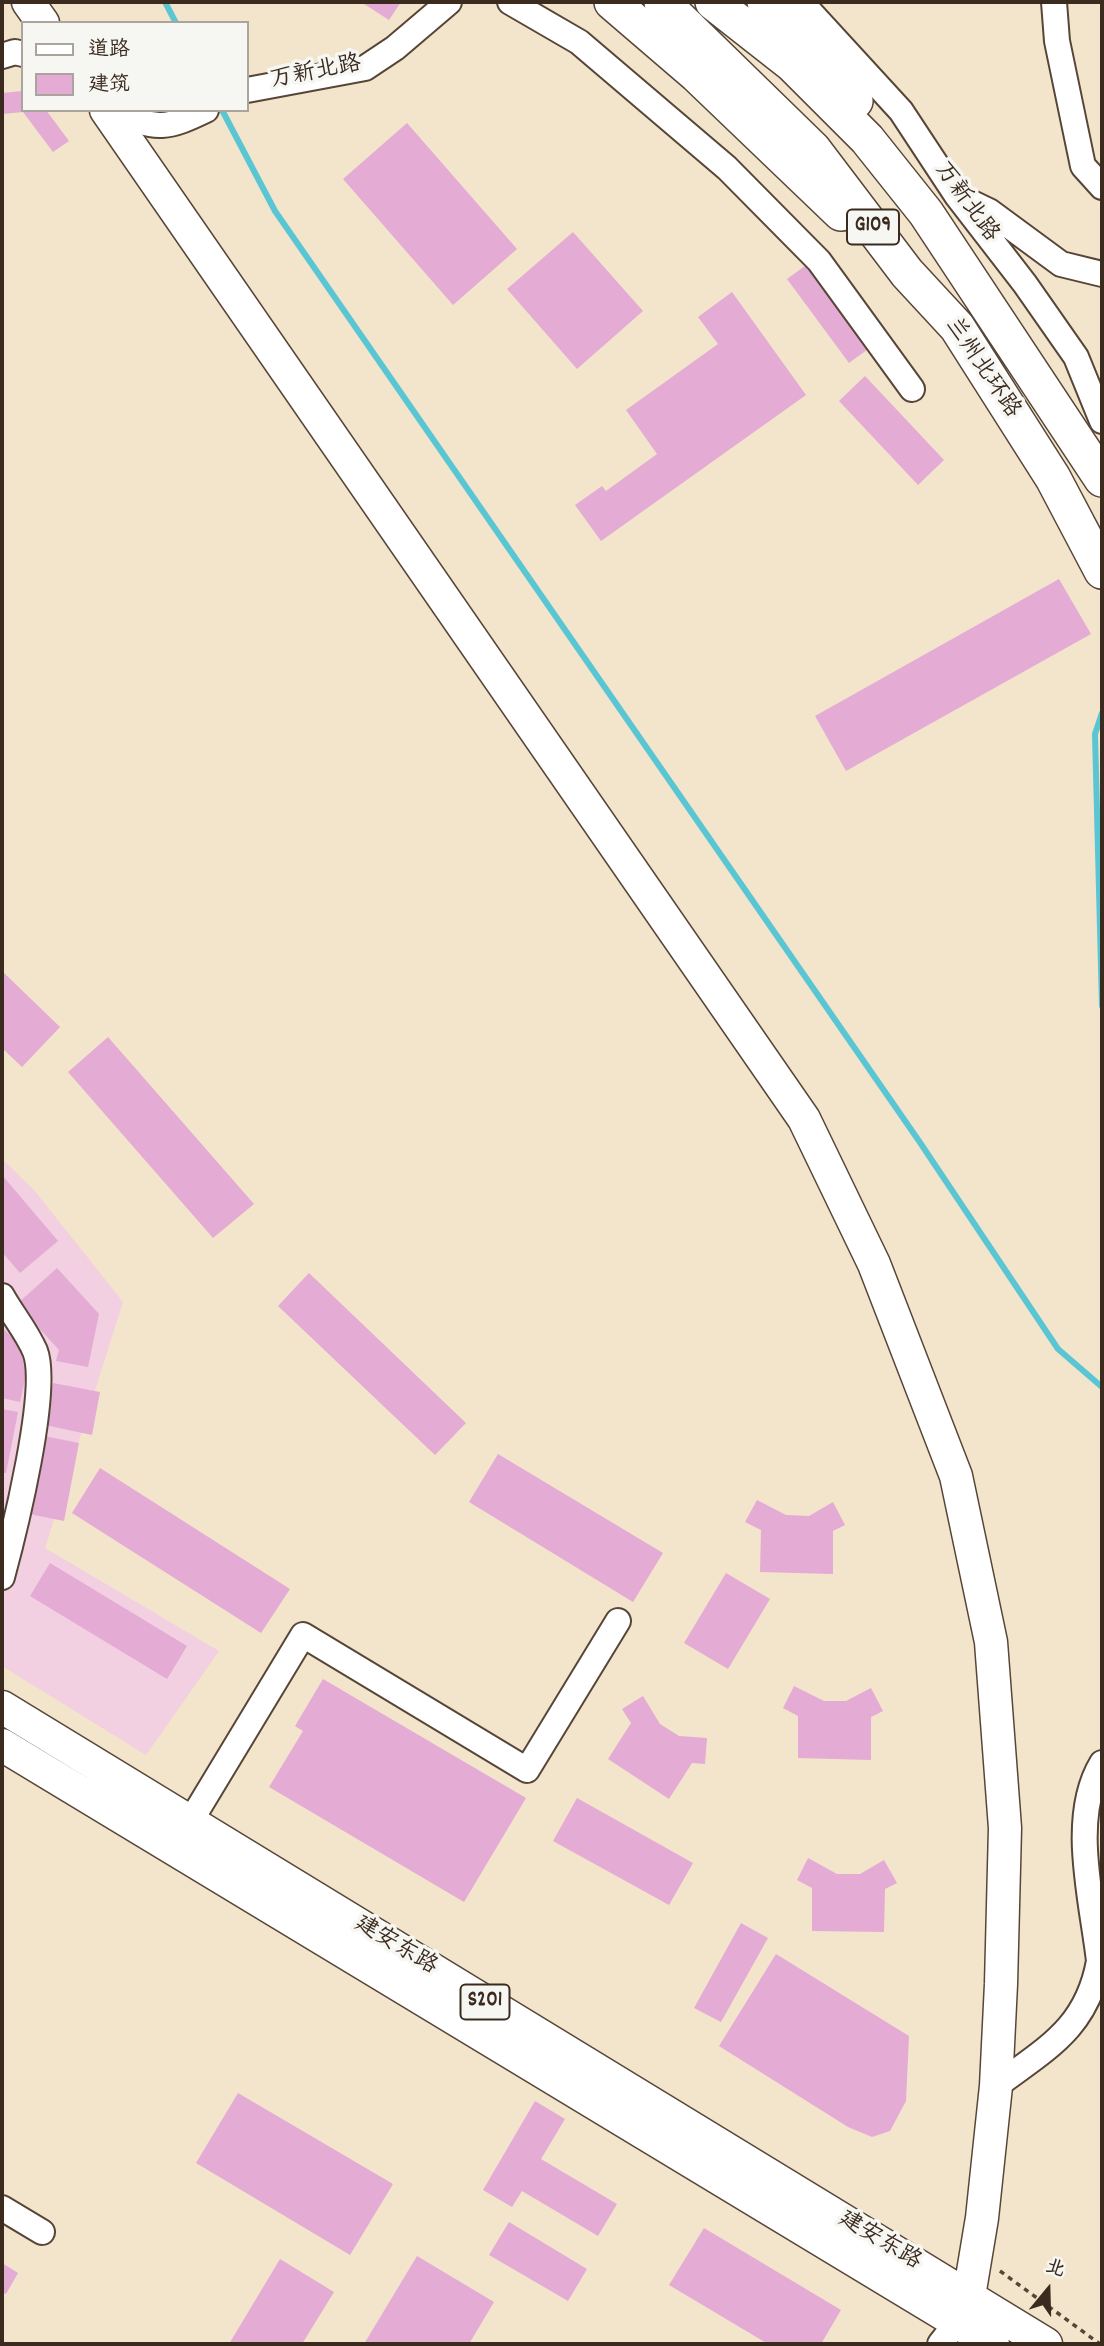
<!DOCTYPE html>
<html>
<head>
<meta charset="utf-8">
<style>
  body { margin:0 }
  #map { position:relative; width:1104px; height:2346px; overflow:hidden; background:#f3e4cc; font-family:Dekko,"LXGW WenKai TC",sans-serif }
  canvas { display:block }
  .frame { position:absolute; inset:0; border:4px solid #3b2a1e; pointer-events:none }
  .legend { position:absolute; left:21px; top:21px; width:228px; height:91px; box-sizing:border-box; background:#f6f6f2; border:2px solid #aba49d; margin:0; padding:9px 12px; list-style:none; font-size:21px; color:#3b2a1e }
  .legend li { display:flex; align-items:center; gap:14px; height:35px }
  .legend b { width:35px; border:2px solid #aba49d }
  .north { position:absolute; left:1013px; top:2255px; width:70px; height:70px; -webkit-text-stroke:5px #f6f6f2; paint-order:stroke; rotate:19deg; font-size:19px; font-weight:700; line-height:28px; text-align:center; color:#3b2a1e }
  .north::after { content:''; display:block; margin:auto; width:24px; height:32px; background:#3b2a1e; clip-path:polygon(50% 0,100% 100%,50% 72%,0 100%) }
</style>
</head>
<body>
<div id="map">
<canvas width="1104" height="2346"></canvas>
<div class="frame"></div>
<ul class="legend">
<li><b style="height:9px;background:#fff"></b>道路</li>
<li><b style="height:19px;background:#e4abd5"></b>建筑</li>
</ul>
<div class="north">北</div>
</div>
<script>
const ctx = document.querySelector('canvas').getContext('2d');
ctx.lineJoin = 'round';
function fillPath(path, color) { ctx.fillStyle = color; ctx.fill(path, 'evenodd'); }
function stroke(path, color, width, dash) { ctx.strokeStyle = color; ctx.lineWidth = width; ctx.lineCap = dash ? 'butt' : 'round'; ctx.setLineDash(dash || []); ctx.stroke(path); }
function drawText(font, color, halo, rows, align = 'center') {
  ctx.font = font + ' Dekko,"LXGW WenKai TC",sans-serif'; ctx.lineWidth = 7; ctx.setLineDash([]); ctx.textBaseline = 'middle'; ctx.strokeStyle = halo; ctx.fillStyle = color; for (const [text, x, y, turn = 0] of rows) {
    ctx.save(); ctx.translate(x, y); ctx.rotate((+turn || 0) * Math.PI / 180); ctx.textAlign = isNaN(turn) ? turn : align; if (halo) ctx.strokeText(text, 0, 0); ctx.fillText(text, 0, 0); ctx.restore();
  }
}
fillPath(new Path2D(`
  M2,1159L34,1190L123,1302L45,1548L219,1651L146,1755L2,1666Z`), '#f2cfe1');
stroke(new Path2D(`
  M165,2L176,23
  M222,110L275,211L919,1141L1058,1349L1102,1387
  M1102,713L1095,734L1102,1006`), '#5ac6d3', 6);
fillPath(new Path2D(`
  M361,2H401L389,20Z
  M23,91V110H46L69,141L53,152L23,112L2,114V93Z
  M407,123L517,249L453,305L343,179Z
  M573,232L643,311L577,369L507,289Z
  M809,263L871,347L849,363L787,279Z
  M732,292L806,395L601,541L575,505L602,486L606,491L657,454L626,410L718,344L698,317Z
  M865,376L944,460L918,485L839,401Z
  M1059,579L1091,634L846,771L815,716Z
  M2,971L60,1027L22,1067L2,1048Z
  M108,1037L254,1204L213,1238L68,1072Z
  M2,1175L58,1241L20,1273L2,1252Z
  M57,1268L99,1314L88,1367L56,1361L59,1350L17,1304Z
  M309,1273L466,1423L435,1455L278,1306Z
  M2,1328L19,1343L26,1375L20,1402L2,1398Z
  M53,1383L100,1392L92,1435L45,1425Z
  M2,1409L18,1412L6,1473H2Z
  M44,1436L79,1443L64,1521L29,1514Z
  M498,1454L663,1553L633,1602L469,1502Z
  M100,1468L290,1589L261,1633L72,1513Z
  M757,1500L786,1515L809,1516L833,1502L845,1525L833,1531V1574L760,1572L761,1530L745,1522Z
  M50,1563L187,1646L167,1679L30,1596Z
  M726,1573L770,1599L728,1669L684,1643Z
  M323,1679L526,1798L464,1902L269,1787L303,1731L295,1726Z
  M794,1686L824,1701H846L871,1688L883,1711L871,1717V1760L798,1758V1716L783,1708Z
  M643,1696L660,1724L679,1736L707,1738L705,1764L692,1763L669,1799L608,1759L631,1723L622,1709Z
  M577,1798L693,1863L669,1905L553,1841Z
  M808,1858L837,1874H860L884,1860L897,1883L885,1889L884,1932L812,1931V1888L797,1880Z
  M741,1923L768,1938L721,2022L694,2008Z
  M776,1954L909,2036L906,2101L890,2131L872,2137L848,2127L719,2046Z
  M238,2093L393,2184L350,2255L196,2163Z
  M535,2101L565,2119L541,2159L617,2204L598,2236L522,2191L512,2207L483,2190Z
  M509,2222L587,2269L568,2301L489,2255Z
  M704,2228L841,2310L821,2344H768L669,2285Z
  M417,2256L494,2302L469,2344H364Z
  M280,2259L334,2292L302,2344H229Z
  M2,2263L18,2273L6,2294L2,2292Z`), '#e4abd5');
const minor = new Path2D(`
  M510,2L579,42L727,168L819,261L912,389
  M801,2L901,111L957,196L1025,284L1076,357L1102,421
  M1054,2L1057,41L1083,166L1102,187
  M2,56L15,52L23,54
  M247,90L365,68L395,48L449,2
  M119,110C153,133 171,127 206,110
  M964,199L989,211L1061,264L1102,274
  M2,1296C12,1314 27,1332 35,1351C50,1389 14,1533 2,1577
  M190,1822L303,1635L527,1770L618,1621
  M996,2086C1047,2048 1087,2028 1099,1961C1092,1900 1069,1817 1102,1763
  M2,2208L42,2232
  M940,2344L958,2321`);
const major = new Path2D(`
  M28,2L43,23
  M106,110L804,1119L874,1264L956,1476L991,1642L1005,1828L1001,1984L996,2086L982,2218L969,2296
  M2,1707L1046,2344
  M2,1745L993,2344`);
const highway = new Path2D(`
  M612,2L697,75L841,213
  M662,2L813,149L907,273L957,327L1053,478L1102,571
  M713,2L792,64L867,139L926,213L1102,479
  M765,2L810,43L855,101`);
stroke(minor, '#574638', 28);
stroke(major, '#574638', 35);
stroke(highway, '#574638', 38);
stroke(new Path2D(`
  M1000,2271L1100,2344`), '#574638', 3.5, [5, 5]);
stroke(minor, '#fff', 24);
stroke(major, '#fff', 32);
stroke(highway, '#fff', 35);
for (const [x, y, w] of [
  [873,227,52],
  [485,2002,49]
]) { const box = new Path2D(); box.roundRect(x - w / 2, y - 17.5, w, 35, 5); ctx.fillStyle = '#f6f6f2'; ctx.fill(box); stroke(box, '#3b2a1e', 2); }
drawText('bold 21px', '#3b2a1e', null, [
  ["G109",873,227],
  ["S201",485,2002]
]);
drawText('23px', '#3b2a1e', '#f6f6f2', [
  ["万新北路",316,74,-11],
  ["万新北路",965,203,54],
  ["兰州北环路",981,369,56],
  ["建安东路",395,1947,31],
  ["建安东路",879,2242,31]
]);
</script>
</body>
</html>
